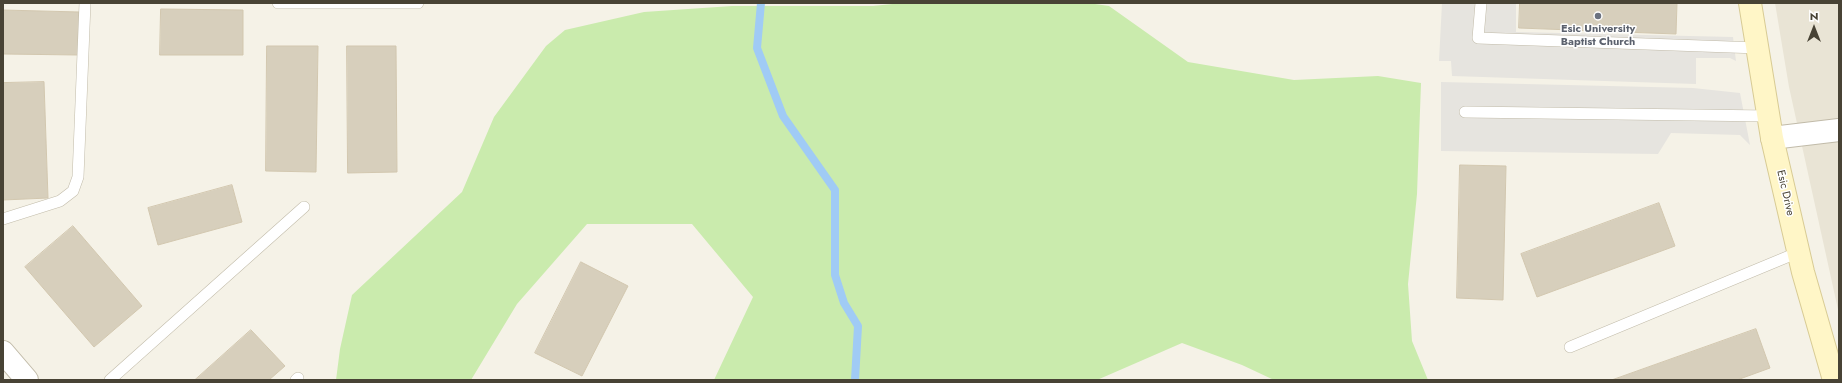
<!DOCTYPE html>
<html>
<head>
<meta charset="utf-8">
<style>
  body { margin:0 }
  #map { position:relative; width:1842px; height:383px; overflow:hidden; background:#f5f2e7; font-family:Jost,sans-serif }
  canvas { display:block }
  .frame { position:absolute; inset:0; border:4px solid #484335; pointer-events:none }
  .north { position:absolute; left:1794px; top:8px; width:40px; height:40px; -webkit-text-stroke:3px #fff; paint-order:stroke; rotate:0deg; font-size:11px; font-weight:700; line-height:16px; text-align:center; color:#484335 }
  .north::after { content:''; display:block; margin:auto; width:14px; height:18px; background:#484335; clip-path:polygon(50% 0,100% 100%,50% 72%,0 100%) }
</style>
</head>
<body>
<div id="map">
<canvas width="1842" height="383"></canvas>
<div class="frame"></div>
<div class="north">N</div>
</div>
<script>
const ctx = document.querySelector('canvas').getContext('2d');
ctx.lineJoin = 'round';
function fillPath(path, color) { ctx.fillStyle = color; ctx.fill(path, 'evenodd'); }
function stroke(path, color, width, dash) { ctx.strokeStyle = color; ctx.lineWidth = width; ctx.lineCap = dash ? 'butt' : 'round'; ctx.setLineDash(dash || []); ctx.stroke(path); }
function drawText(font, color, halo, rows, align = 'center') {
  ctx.font = font + ' Jost,sans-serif'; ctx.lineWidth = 3; ctx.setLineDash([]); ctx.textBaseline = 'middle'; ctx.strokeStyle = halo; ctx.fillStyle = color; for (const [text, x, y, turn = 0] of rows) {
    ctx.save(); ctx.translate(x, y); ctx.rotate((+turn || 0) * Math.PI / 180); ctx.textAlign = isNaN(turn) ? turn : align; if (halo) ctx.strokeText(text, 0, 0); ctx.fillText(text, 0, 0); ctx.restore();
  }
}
fillPath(new Path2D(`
  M1775,3H1839V314L1789,87Z`), '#e9e4d5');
fillPath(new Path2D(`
  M902,3H1088L1109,6L1188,62L1294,80L1378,76L1421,83L1417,194L1408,284L1412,341L1428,380H1274L1242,365L1182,343L1097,380H714L753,297L692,224H587L517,304L471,380H336L340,349L352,295L462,192L494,117L546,46L565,30L644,12L732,6H873Z`), '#caebad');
fillPath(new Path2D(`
  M1442,3H1516V32L1733,37L1736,61L1730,58H1696V84L1452,76L1451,61H1439Z
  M1441,82L1693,88L1740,93L1750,145L1740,135L1671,133L1658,154L1441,151Z`), '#e6e4df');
stroke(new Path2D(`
  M761,3L757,48L783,116L835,190V275L844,303L858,326L855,380`), '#a0cbf5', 8);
const building = new Path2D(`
  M1520,3H1677L1676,34L1519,28Z
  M161,9L243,10V55H160Z
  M3,10L79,12L78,55L3,54Z
  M267,46H318L316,172L266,171Z
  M347,46H396L397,172L348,173Z
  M44,82L48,198L3,200V83Z
  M1460,165L1506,166L1503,300L1457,298Z
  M232,185L242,222L158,245L148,208Z
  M1659,203L1675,246L1537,297L1521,254Z
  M73,226L142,306L94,347L25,267Z
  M581,262L628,286L582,376L535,353Z
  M1756,329L1770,368L1737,380H1612Z
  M251,330L285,366L269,380H195Z`);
fillPath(building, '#d7cfbc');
stroke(building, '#d2c7af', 1);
const lane = new Path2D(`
  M278,3H418
  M1481,3L1478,38L1758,48
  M1465,112L1769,116
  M3,219L60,201L73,191L78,177L85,3
  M1570,347L1799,252
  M110,380L304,207
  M296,380L298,378`);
const street = new Path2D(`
  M1772,138L1839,130
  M3,352L27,380`);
const secondary = new Path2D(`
  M1750,3L1772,138L1803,272L1834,380`);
stroke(lane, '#c1bba9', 12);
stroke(street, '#c1bba9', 24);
stroke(secondary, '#d8cb94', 24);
stroke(lane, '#fff', 11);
stroke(street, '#fff', 22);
stroke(secondary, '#fff6c7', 22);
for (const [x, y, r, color] of [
  [1598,16,4,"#6b7280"]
]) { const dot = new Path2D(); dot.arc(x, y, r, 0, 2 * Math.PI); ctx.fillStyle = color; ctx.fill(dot); stroke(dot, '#fff', 1.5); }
drawText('bold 11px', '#5b616d', '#fff', [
  ["Esic University",1598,29],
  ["Baptist Church",1598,42]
]);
drawText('11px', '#484335', '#fff', [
  ["Esic Drive",1785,193,77]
]);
</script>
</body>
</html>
